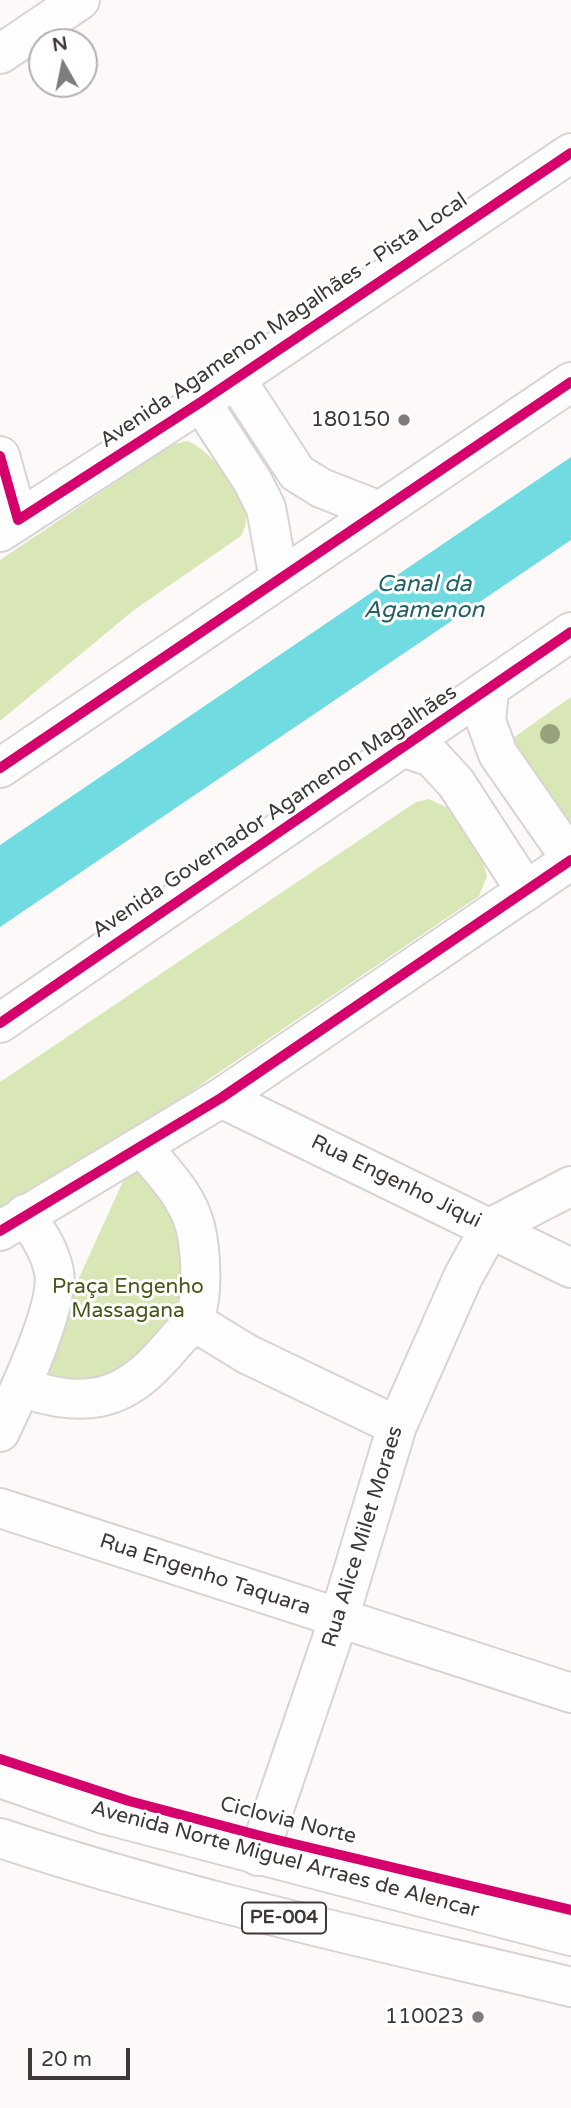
<!DOCTYPE html>
<html>
<head>
<meta charset="utf-8">
<style>
  body { margin:0 }
  #map { position:relative; width:571px; height:2108px; overflow:hidden; background:#fcf9f8; font-family:"Varela Round",sans-serif }
  canvas { display:block }
  .north { position:absolute; left:28px; top:28px; width:70px; height:70px; box-sizing:border-box; background:#fff; border:2px solid #b2b0af; border-radius:50%; rotate:351deg; font-size:19px; font-weight:700; line-height:28px; text-align:center; color:#3e3937 }
  .north::after { content:''; display:block; margin:auto; width:24px; height:32px; background:#807c7b; clip-path:polygon(50% 0,100% 100%,50% 72%,0 100%) }
  .scale { position:absolute; left:28px; top:2048px; width:102px; height:32px; box-sizing:border-box; border:4px solid #3e3937; border-top:0; padding-left:9px; font-size:21px; line-height:24px; white-space:nowrap; color:#3e3937; -webkit-text-stroke:5px #fff; paint-order:stroke }
</style>
</head>
<body>
<div id="map">
<canvas width="571" height="2108"></canvas>
<div class="north">N</div>
<div class="scale">20 m</div>
</div>
<script>
const ctx = document.querySelector('canvas').getContext('2d');
ctx.lineJoin = 'round';
function fillPath(path, color) { ctx.fillStyle = color; ctx.fill(path, 'evenodd'); }
function stroke(path, color, width, dash) { ctx.strokeStyle = color; ctx.lineWidth = width; ctx.lineCap = dash ? 'butt' : 'round'; ctx.setLineDash(dash || []); ctx.stroke(path); }
function drawText(font, color, halo, rows, align = 'center') {
  ctx.font = font + ' "Varela Round",sans-serif'; ctx.lineWidth = 6; ctx.setLineDash([]); ctx.textBaseline = 'middle'; ctx.strokeStyle = halo; ctx.fillStyle = color; for (const [text, x, y, turn = 0] of rows) {
    ctx.save(); ctx.translate(x, y); ctx.rotate((+turn || 0) * Math.PI / 180); ctx.textAlign = isNaN(turn) ? turn : align; if (halo) ctx.strokeText(text, 0, 0); ctx.fillText(text, 0, 0); ctx.restore();
  }
}
fillPath(new Path2D(`
  M186,441C207,445 243,493 246,515C247,523 244,529 241,536L134,610L0,721V560L171,445Z
  M571,697V826L510,740Z
  M429,799L448,808L482,858L487,876L479,896L0,1221V1082L416,802Z
  M134,1166L146,1168L190,1240L177,1323L130,1385L31,1383L125,1177Z`), '#d9e7b7');
fillPath(new Path2D(`
  M571,457V540L0,927V845Z`), '#71dbe2');
const minor = new Path2D(`
  M0,54L80,0
  M0,456L18,520
  M0,532L201,402L571,153
  M221,1098L571,1268
  M0,1231L221,1098L571,860
  M193,1321L247,1354L397,1426
  M21,1387C47,1396 72,1402 99,1397C134,1390 157,1363 179,1337C183,1333 191,1327 193,1321C204,1298 201,1250 195,1226C186,1193 162,1172 142,1146
  M0,1432C16,1398 60,1306 54,1272C50,1250 37,1232 25,1214
  M0,1508L571,1693
  M258,1856L339,1618L397,1426L463,1277L490,1228L571,1186`);
const major = new Path2D(`
  M0,1778L104,1814L571,1936
  M0,1838C187,1900 380,1941 571,1987`);
const highway = new Path2D(`
  M235,378L297,473L321,488L380,511
  M201,402L253,482L266,508L279,579
  M489,690L486,721L498,754L571,859
  M402,747L432,757L456,783L526,891
  M0,768L571,382
  M0,1023L571,632`);
stroke(minor, '#d9d4d3', 42);
stroke(major, '#d9d4d3', 42);
stroke(highway, '#d9d4d3', 42);
stroke(minor, '#fffefe', 38);
stroke(major, '#fffefe', 38);
stroke(highway, '#fffefe', 38);
stroke(new Path2D(`
  M0,456L18,520L201,402L571,153
  M0,768L571,382
  M0,1023L571,632
  M0,1231L221,1098L571,860
  M0,1759L129,1801L265,1837L571,1910`), '#d6006c', 10);
ctx.fillStyle = '#98a07c';
for (const [x, y] of [
  [550,734]
]) { ctx.beginPath(); ctx.arc(x, y, 10, 0, 2 * Math.PI); ctx.fill(); }
for (const [x, y, r, color] of [
  [404,420,7,"#807c7b"],
  [478,2017,7,"#807c7b"]
]) { const dot = new Path2D(); dot.arc(x, y, r, 0, 2 * Math.PI); ctx.fillStyle = color; ctx.fill(dot); stroke(dot, '#fff', 2.5); }
for (const [x, y, w] of [
  [284,1918,84]
]) { const box = new Path2D(); box.roundRect(x - w / 2, y - 15.5, w, 31, 5); ctx.fillStyle = '#fff'; ctx.fill(box); stroke(box, '#3e3937', 2); }
drawText('bold 19px', '#3e3937', null, [
  ["PE-004",284,1918]
]);
drawText('21px', '#3e3937', '#fff', [
  ["Avenida Agamenon Magalhães - Pista Local",284,321,-34],
  ["Avenida Governador Agamenon Magalhães",275,812,-34],
  ["Rua Engenho Jiqui",396,1182,26],
  ["Rua Alice Milet Moraes",363,1537,-73],
  ["Rua Engenho Taquara",205,1575,18],
  ["Ciclovia Norte",288,1821,14],
  ["Avenida Norte Miguel Arraes de Alencar",285,1860,15]
]);
drawText('21px', '#3e3937', '#fff', [
  ["180150",390,420],
  ["110023",464,2017]
], 'right');
drawText('21px', '#465817', '#fff', [
  ["Praça Engenho",128,1287],
  ["Massagana",128,1311]
]);
drawText('italic 23px', '#245f64', '#fff', [
  ["Canal da",424,585],
  ["Agamenon",424,611]
]);
</script>
</body>
</html>
